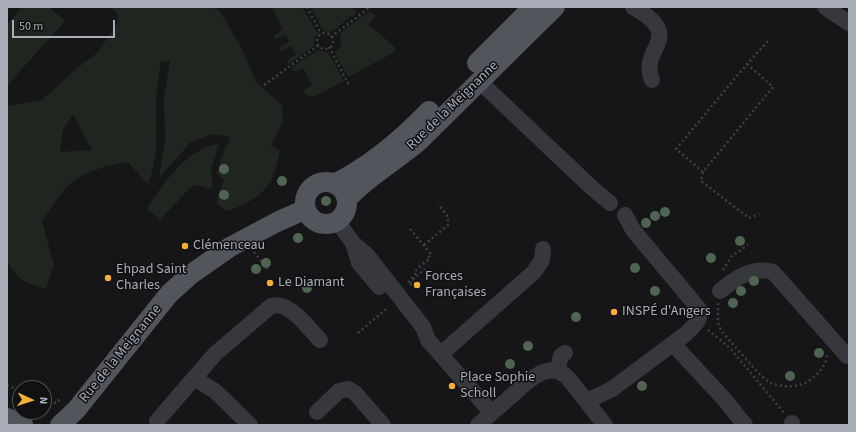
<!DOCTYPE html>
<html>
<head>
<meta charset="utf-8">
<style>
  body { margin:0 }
  #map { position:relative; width:856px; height:432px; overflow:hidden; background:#161618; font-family:"Source Sans 3",sans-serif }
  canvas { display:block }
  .frame { position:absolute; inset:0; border:8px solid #a8adb8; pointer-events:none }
  .north { position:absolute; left:12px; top:380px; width:40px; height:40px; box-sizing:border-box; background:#111113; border:1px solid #4d4f55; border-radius:50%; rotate:93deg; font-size:11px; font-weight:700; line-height:16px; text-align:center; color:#a8adb8 }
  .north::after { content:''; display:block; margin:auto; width:14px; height:18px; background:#f2b134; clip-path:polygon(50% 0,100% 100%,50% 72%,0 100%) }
  .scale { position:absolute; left:12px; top:20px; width:103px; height:18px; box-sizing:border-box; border:2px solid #a8adb8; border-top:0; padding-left:5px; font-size:12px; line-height:14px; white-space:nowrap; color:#a8adb8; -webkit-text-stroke:3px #111113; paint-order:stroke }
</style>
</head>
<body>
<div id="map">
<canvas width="856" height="432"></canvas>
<div class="frame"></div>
<div class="north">N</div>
<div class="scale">50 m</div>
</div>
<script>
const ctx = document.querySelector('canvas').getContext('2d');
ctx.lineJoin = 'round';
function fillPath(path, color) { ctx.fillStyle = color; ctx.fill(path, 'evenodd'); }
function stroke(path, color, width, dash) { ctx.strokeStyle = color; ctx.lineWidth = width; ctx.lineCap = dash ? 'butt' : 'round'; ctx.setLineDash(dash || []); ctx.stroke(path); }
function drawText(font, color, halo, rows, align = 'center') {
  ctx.font = font + ' "Source Sans 3",sans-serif'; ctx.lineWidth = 3; ctx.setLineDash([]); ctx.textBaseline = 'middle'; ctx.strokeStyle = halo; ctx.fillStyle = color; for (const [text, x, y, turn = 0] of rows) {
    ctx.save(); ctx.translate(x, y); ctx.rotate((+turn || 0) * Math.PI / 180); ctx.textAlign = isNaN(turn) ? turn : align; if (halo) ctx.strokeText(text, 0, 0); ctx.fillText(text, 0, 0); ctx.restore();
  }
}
fillPath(new Path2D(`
  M22,7H49L65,21L7,86V24Z
  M111,7H211L219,10L240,45L256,82L282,105L283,121L271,145L280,151C278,160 276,170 272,179C264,195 243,207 226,211L217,204L218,194L224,180L217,173L221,159L230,137L213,134L191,142L159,178L165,140L164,96L170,61H161C159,75 156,91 156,105C156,137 159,154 148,185L128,162C107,165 84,171 68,186C58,196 51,210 42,221L54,265L46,288C27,285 15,279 7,260V106L42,100L76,69L97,53L119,21L116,12ZM73,114L92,150L60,152L63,130Z
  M275,7H302L318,34L314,37V46L289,64L287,60L296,54L291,46L281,51L279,48L289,42L285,35L275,39L273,36L283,30L273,9Z
  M311,7H351L357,12L331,32L323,31Z
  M369,11L376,16L368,24L395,47V52L348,77L335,53L341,46L340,33Z
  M318,50L328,52L344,81L313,97L307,95L303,91L312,85L303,68L294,72L291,68Z
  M219,144L211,169L213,187L210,189L197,185L190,188L160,220L147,208C165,182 185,149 219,144Z`), '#1e261f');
stroke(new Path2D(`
  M307,7L321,34
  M317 41a8 8 0 1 1 16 0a8 8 0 1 1-16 0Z
  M331,37L370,7
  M329,47L349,85
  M747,64L773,87L703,172L676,149L747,64L770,39
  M264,85L319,45
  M703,172L701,181L749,218L759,214
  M410,229L430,253L428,255L430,258L415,271L416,273L408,283L412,285L415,282
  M424,245L448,225V217L438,204
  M254,252L267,269
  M723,270L732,256L748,245
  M409,283L425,269
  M718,303V323L722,332C731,341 760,377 769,382C782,388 799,388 810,380C819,373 826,366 827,355
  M708,330L730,348L784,413
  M358,333L386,309
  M7,385L20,391
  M44,401L56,403L60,399`), '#3d3f44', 2.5, [2, 3]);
stroke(new Path2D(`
  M633,7C688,38 638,47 652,80
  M825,7L849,23
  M479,81L591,187L610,203
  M337,221L353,243L367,255L423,327L428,340L492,413
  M353,243L359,263L379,287
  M720,291C736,278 752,266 773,272L847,356
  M673,344L725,400L745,425
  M441,354L534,272L542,260L543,249
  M557,371L561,356L565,353
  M194,378L215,391L250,425
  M587,401L612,389L687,333C694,325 702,320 699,309L633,230L625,215
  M317,412L339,391L348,389L355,393L383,425
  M157,421L215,354L271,306C289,300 308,328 320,340
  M792,423V425
  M478,425C488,416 499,407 509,398C524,385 548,357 568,378L605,425`), '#37383d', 16);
stroke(new Path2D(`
  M477,63L533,7
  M305 203a21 21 0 1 1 42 0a21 21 0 1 1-42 0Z
  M334,184C371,166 401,140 429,111
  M347,199C368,176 396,161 419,141L555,7
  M7,418L23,425
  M60,425L76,410L169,294L190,275L230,247L277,222L306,209`), '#53555c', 20);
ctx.fillStyle = '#506452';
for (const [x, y] of [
  [224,169],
  [282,181],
  [224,195],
  [326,201],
  [665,212],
  [655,216],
  [646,223],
  [298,238],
  [740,241],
  [711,258],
  [266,263],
  [635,268],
  [256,269],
  [754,281],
  [307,288],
  [655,291],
  [741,291],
  [733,303],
  [576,317],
  [528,346],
  [819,353],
  [510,364],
  [790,376],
  [642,386]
]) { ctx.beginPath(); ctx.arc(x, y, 5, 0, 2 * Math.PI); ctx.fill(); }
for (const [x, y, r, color] of [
  [185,246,4,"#f2b134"],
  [108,278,4,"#f2b134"],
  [270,283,4,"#f2b134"],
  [417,285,4,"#f2b134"],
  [614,312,4,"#f2b134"],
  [452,386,4,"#f2b134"]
]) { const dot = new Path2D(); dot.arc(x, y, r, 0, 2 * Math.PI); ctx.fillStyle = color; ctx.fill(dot); stroke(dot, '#111113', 1.5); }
drawText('14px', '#a8adb8', '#111113', [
  ["Rue de la Meignanne",453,106,-44],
  ["Rue de la Meignanne",121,354,-51]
]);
drawText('14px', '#a8adb8', '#111113', [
  ["Clémenceau",193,246],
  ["Ehpad Saint",116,270],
  ["Charles",116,286],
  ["Forces",425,277],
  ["Françaises",425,293],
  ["Le Diamant",278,283],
  ["INSPÉ d'Angers",622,312],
  ["Place Sophie",460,378],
  ["Scholl",460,394]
], 'left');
</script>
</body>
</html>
